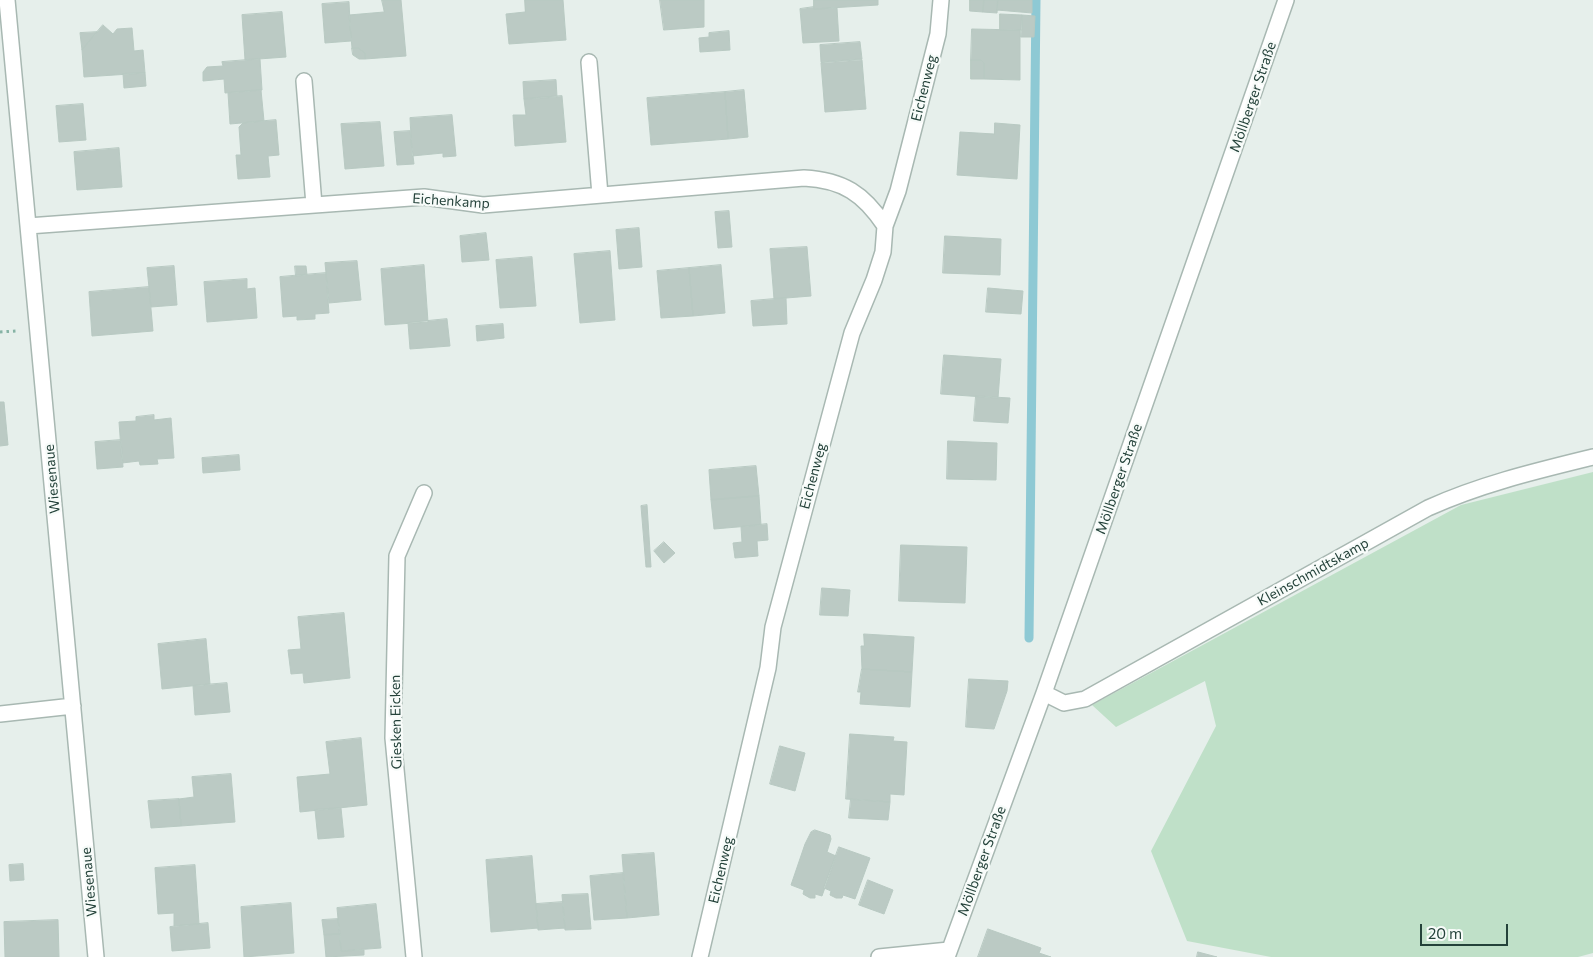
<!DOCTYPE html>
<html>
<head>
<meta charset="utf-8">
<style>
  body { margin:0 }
  #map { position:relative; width:1593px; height:957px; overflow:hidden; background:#e6efeb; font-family:Commissioner,sans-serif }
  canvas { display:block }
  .scale { position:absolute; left:1420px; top:924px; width:88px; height:22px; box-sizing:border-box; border:2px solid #24423a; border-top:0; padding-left:6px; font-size:15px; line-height:18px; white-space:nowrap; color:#24423a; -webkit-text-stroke:4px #f7fbf9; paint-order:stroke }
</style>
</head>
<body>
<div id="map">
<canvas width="1593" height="957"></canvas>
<div class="scale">20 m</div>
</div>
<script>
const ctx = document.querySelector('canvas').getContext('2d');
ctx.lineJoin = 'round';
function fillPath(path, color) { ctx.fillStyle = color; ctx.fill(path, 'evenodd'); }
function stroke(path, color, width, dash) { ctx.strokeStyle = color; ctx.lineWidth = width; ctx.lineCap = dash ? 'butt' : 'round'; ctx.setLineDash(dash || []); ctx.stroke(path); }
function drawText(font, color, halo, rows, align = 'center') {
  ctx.font = font + ' Commissioner,sans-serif'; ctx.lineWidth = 4.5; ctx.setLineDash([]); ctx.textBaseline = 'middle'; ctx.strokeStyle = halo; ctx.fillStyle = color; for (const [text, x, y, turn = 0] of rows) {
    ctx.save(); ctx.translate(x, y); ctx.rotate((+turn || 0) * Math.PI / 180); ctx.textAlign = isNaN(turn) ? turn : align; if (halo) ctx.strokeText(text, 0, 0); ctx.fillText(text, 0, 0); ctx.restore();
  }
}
fillPath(new Path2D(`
  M1593,472V953L1578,957H1271L1187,941L1151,851L1216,726L1205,681L1116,727L1092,705L1461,505Z`), '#bfe0c8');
stroke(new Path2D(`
  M1029,638L1036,0`), '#8ec9d4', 9);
const building = new Path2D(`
  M382,0H401L406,56L365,59V53L358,48H352L349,15L384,12Z
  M525,0H563L566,40L509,44L506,14L525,12Z
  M660,0H704V27L664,30Z
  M814,0H878V5L814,9Z
  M970,0H984L983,12L970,11Z
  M984,0H998L997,13L983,12Z
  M998,0H1032V13L997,10Z
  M349,2L351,41L325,43L322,4Z
  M814,7V9L837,8L839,41L803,43L800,9Z
  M282,12L286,57L245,60L242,15Z
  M1000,14L1022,15V30H1000Z
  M1022,15L1035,16L1034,37H1021Z
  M103,25L113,34L117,29L132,28L134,51L143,50L145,73L84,77L82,50Z
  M972,29L1020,30V80L984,79V63L981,60H971Z
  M729,31L730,50L700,52L699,38L709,37V33Z
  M97,32L82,50L80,33Z
  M860,42L862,59L821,62L820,45Z
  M352,48H358L365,53V59H359L353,55Z
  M260,59L262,90L225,93L224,79L203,81V72L207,67L223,66L222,62Z
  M862,60L866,109L825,112L821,63Z
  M971,60H981L984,63V79H971Z
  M145,73L146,86L124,88L123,74Z
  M556,80L557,97L524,99L523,82Z
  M261,90L264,121L230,124L228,93Z
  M744,90L748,137L728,139L725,92Z
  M725,92L728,139L651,145L647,98Z
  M562,96L566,142L515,146L513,115H526L524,99Z
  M83,104L86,140L59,142L56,106Z
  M452,115L456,156L443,157V153L412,156L410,118Z
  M276,120L279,155L268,156L270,177L238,179L236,155H241L239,127L243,123Z
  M380,122L384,166L345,169L341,124Z
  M995,123L1020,125L1017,179L957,175L960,132L994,134Z
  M410,131L414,164L397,165L394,132Z
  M119,148L122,187L77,190L74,152Z
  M729,211L732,247L718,248L715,212Z
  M639,228L642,267L619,269L616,230Z
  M486,233L489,260L462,262L460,236Z
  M945,236L1001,239L1000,275L943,273Z
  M807,247L811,296L774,299L770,249Z
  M610,251L615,320L580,323L574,254Z
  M532,257L536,306L500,308L496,260Z
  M357,261L361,300L329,303L325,263Z
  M424,265L428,322L385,325L381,269Z
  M721,265L725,313L693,316L689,268Z
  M174,266L177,305L151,307L147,268Z
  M295,266H306L307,275L296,276Z
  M689,268L693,316L661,318L657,271Z
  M326,273L329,313L315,314V319L297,320V316L283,317L280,277Z
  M247,279V289L255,288L257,318L207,322L204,282Z
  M149,287L153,331L92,336L89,292Z
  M988,288L1023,291L1021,314L986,312Z
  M786,298L787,324L753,326L751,301Z
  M447,319L450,346L410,349L408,323Z
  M503,324L504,338L477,341L476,326Z
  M944,355L1001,359L998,398L941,394Z
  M976,396L1010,398L1008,423L974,421Z
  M0,402H4L8,445L0,446Z
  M154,415V420L171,418L174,458L157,459L158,464L140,465L139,461L122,463L119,422L136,421V417Z
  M121,440L123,467L97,469L95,442Z
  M948,441L997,443L996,480L947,479Z
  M239,455L240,470L203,473L202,458Z
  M756,466L759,496L711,500L709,470Z
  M759,496L761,525L714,529L711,500Z
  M647,505L651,567H646L641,506Z
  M767,524L768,540L757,541L758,556L735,558L733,543L742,542L741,527Z
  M664,542L675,553L664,563L654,551Z
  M901,545L967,547L965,603L899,601Z
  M822,588L850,590L848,616L820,615Z
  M344,613L350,678L304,683L303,673L291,674L288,650L301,649L298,617Z
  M864,634L914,637L912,672L862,669L861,646H864Z
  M206,639L210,684L162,689L158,644Z
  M862,669L912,672L910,707L860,704L861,692H858Z
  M969,679L1008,681L1007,691L994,729L966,727Z
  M227,683L230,712L195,715L193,686Z
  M850,734L894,737L893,741L907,742L904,795L890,794V802L846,799Z
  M361,738L367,805L300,812L297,777L330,774L326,742Z
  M780,746L805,753L795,791L770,784Z
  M231,774L235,822L181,826L179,799L194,797L192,777Z
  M179,799L181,826L151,828L148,801Z
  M851,799L890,802L888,820L849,818Z
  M341,808L344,837L318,839L315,810Z
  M815,830L830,835L831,839L827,852L836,856L822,896L815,894V898H810L803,894L804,890L791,885L805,844L811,832Z
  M839,847L870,858L855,899L843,895L842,898H836L830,895L831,891L824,888Z
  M654,853L659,915L627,918L622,855Z
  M532,856L538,928L491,932L486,860Z
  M23,864L24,880L10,881L9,865Z
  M195,865L199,924L174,926V913L158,914L155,868Z
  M623,873L627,918L594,920L590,876Z
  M868,880L893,890L884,914L859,905Z
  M588,894L591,929L565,930L562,895Z
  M563,902L565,928L538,930L536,904Z
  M291,903L294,953L244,957L241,907Z
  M376,904L381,948L341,951L337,908Z
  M338,919L340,934L324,935L322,920Z
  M58,920L59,957H5L4,922Z
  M208,923L210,948L172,951L170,927Z
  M988,929L1041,948L1039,953L1051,957H978Z
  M340,934L341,951L364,950V955L326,957L324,935Z
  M1198,952L1217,957H1197Z`);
fillPath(building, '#bbcac4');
stroke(building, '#b8c9c2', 1);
const minor = new Path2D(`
  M7,0L96,957
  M589,62L600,195
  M304,81L314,205
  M28,226L424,197L483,205L804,178C843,180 864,194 885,226
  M1044,693L1064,703L1085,699L1428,508C1481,484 1536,471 1593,457
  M0,714L73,706
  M414,957L393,738L397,556L424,493
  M700,957L768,668L773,627L852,333L874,280L883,252L885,226L898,191L938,34L941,0
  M879,957L949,950
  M947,957L1044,693L1286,0`);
stroke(minor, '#a8b8b2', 18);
stroke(new Path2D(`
  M0,332L17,331`), '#86b3a5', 3, [2.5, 4]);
stroke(minor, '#fff', 15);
drawText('14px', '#24423a', '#f7fbf9', [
  ["Eichenweg",924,88,-76],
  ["Möllberger Straße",1253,97,-71],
  ["Eichenkamp",451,201,4],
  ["Eichenweg",813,476,-75],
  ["Wiesenaue",52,479,-95],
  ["Möllberger Straße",1119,479,-71],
  ["Kleinschmidtskamp",1313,572,-29],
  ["Giesken Eicken",396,722,-91],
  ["Möllberger Straße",982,861,-70],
  ["Eichenweg",721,870,-77],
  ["Wiesenaue",89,882,-95]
]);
</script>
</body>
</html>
